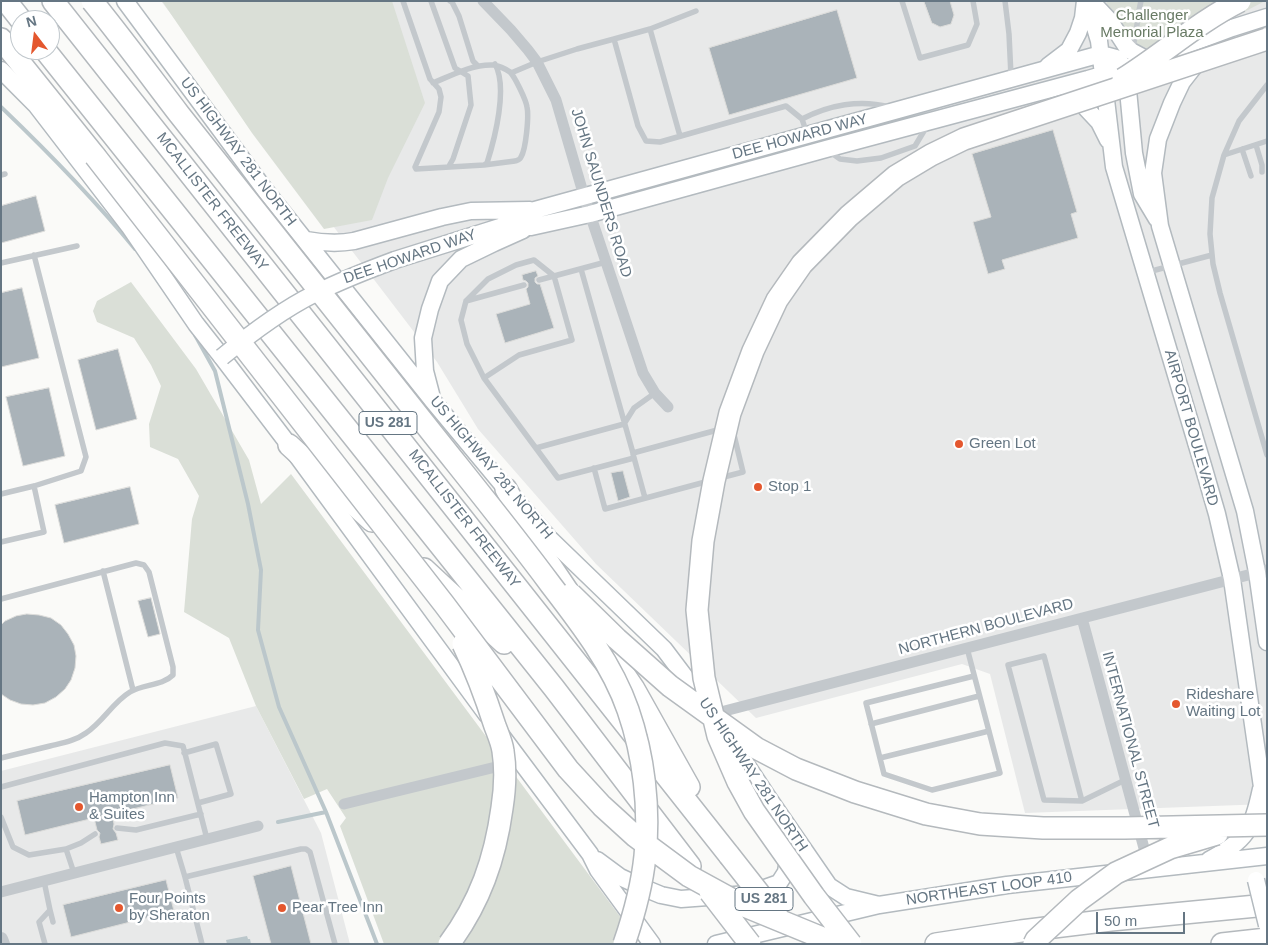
<!DOCTYPE html>
<html>
<head>
<meta charset="utf-8">
<style>
  body { margin:0 }
  #map { position:relative; width:1268px; height:945px; overflow:hidden; background:#fafaf8; font-family:Arial,sans-serif }
  canvas { display:block }
  .frame { position:absolute; inset:0; border:2px solid #657683; pointer-events:none }
  .north { position:absolute; left:10px; top:10px; width:50px; height:50px; box-sizing:border-box; background:#fff; border:1px solid #c1c8cd; border-radius:50%; rotate:345deg; font-size:14px; font-weight:700; line-height:20px; text-align:center; color:#657683 }
  .north::after { content:''; display:block; margin:auto; width:18px; height:22px; background:#e4572e; clip-path:polygon(50% 0,100% 100%,50% 72%,0 100%) }
  .scale { position:absolute; left:1096px; top:912px; width:89px; height:22px; box-sizing:border-box; border:2px solid #657683; border-top:0; padding-left:6px; font-size:15px; line-height:18px; white-space:nowrap; color:#657683; -webkit-text-stroke:4px #fff; paint-order:stroke }
</style>
</head>
<body>
<div id="map">
<canvas width="1268" height="945"></canvas>
<div class="frame"></div>
<div class="north">N</div>
<div class="scale">50 m</div>
</div>
<script>
const ctx = document.querySelector('canvas').getContext('2d');
ctx.lineJoin = 'round';
function fillPath(path, color) { ctx.fillStyle = color; ctx.fill(path, 'evenodd'); }
function stroke(path, color, width, dash) { ctx.strokeStyle = color; ctx.lineWidth = width; ctx.lineCap = dash ? 'butt' : 'round'; ctx.setLineDash(dash || []); ctx.stroke(path); }
function drawText(font, color, halo, rows, align = 'center') {
  ctx.font = font + ' Arial,sans-serif'; ctx.lineWidth = 5; ctx.setLineDash([]); ctx.textBaseline = 'middle'; ctx.strokeStyle = halo; ctx.fillStyle = color; for (const [text, x, y, turn = 0] of rows) {
    ctx.save(); ctx.translate(x, y); ctx.rotate((+turn || 0) * Math.PI / 180); ctx.textAlign = isNaN(turn) ? turn : align; if (halo) ctx.strokeText(text, 0, 0); ctx.fillText(text, 0, 0); ctx.restore();
  }
}
fillPath(new Path2D(`
  M161,1H1267V804L1025,813L990,674L962,664L756,718L596,564L478,429L437,362Z
  M256,706L321,833L350,944H1V771Z`), '#e8e9e9');
fillPath(new Path2D(`
  M162,1H392L425,103L388,178L372,220L324,229L252,133Z
  M1106,1H1265L1242,13L1151,50L1123,38L1110,13Z
  M131,282L196,369L249,460L261,504L291,474L633,934L636,942L635,944H384L340,826L346,818L327,789L304,799L256,706L229,638L184,612L192,519L199,496L178,459L150,447L149,424L161,386L151,365L134,338L97,322L93,311L97,301Z`), '#dadfd7');
fillPath(new Path2D(`
  M247,936L248,939H250L251,944H227L226,940Z`), '#bbc7cb');
stroke(new Path2D(`
  M1,107C48,152 94,199 135,249
  M195,335L215,371L248,504L261,570L258,630L279,707L326,812L377,944
  M278,822L326,812`), '#bbc7cb', 4);
const building = new Path2D(`
  M924,1H950L954,15L951,24L940,27L932,23Z
  M837,10L857,78L729,115L709,48Z
  M1053,130L1077,212L1071,214L1078,238L1002,260L1005,269L988,274L973,222L991,217L972,154Z
  M36,196L45,231L1,243V206Z
  M536,271L538,276L535,278V282L537,284H540L554,328L505,343L496,314L530,304L526,289L528,287V283L526,281L523,280L522,275Z
  M22,288L39,358L1,367V293Z
  M118,349L137,419L96,430L78,360Z
  M49,388L65,456L23,466L6,397Z
  M623,471L630,497L618,501L611,473Z
  M130,487L139,524L64,543L55,505Z
  M151,598L160,634L148,637L138,601Z
  M27,614L39,615L51,618L61,625L68,634L74,645L76,656L75,668L71,680L65,689L56,697L45,703L33,705L21,704L10,700L1,694V625L5,621L16,616Z
  M170,765L178,798L112,814L114,824L113,829L116,833L118,840L101,844L99,837L100,833L97,830L94,818L25,835L17,801Z
  M291,866L311,944H271L253,876Z
  M166,880L174,911L71,937L63,905Z`);
fillPath(building, '#aab3b9');
stroke(building, '#dcdcda', 1);
const secondary = new Path2D(`
  M125,1L265,190L433,401L506,489L549,538L664,649L713,714L767,796L829,886L846,897L879,905
  M1087,1L1099,41L1114,167L1204,469L1217,514L1232,579L1262,787L1267,806
  M1091,1L1109,20L1126,46L1131,51L1148,60
  M1173,50L1232,28L1267,17
  M1101,54L1116,58L1126,69L1134,153L1142,194L1157,219
  M1200,59L1182,82L1172,103L1158,139L1153,173L1160,226L1245,511L1257,572L1267,642
  M1048,66L1069,50L1078,33L1083,18L1085,1
  M1,70L36,105L129,226L196,324L222,357L289,445L487,715
  M1071,96L1084,106L1099,122L1108,140
  M500,227H531L590,214L826,149L1088,79L1136,65
  M306,240C323,243 337,244 354,241L442,217L471,211L530,210
  M395,260L500,227L535,210L1101,54
  M431,394L425,371L423,338L430,309L440,281L461,259L494,243L523,230
  M501,735L590,854L598,870L652,944
  M597,860L620,877L644,888L661,895L681,899L748,894L779,883L786,872L789,853
  M1209,860C1247,840 1252,830 1261,789
  M716,944L879,905L1007,885L1267,856`);
const motorway = new Path2D(`
  M6,1L21,20
  M53,1L729,855
  M1,39L95,156
  M45,50L554,688L690,866
  M289,445L372,521
  M506,489L538,547L575,602
  M424,569L504,643
  M609,652L634,689L689,787
  M936,944L1021,931L1111,920L1267,905
  M1222,944L1267,939`);
stroke(secondary, '#b3babf', 19);
stroke(motorway, '#b4b9bd', 24);
stroke(new Path2D(`
  M403,1L430,79L439,89L441,97L439,112L415,167L416,169L484,165L487,163C495,138 508,87 495,64
  M431,1L455,68L468,76L471,105L453,159L449,166
  M450,1L452,2L459,16L473,61L478,66
  M902,1L920,58L968,45L977,24L973,1
  M1005,1L1009,34L1011,76
  M650,29L696,11
  M614,39L650,29L680,136
  M1132,50C1137,34 1137,17 1141,1
  M511,73L537,62L577,49L614,39L638,126L646,141L660,142L786,106L802,119L807,134
  M433,83C452,75 473,64 493,65C497,65 506,69 510,72C515,77 526,100 527,107C529,116 526,149 521,157C520,160 518,160 515,161L484,165
  M1267,85L1239,121L1224,155L1212,198L1210,234L1213,264L1220,293L1267,455
  M802,119C829,105 860,99 889,107
  M1256,145L1262,165V172
  M1242,149L1251,176
  M830,152L840,159L857,161L881,158L915,146L927,126
  M1224,155L1267,141
  M1,175L5,174
  M1,263L77,246
  M581,269L633,453L721,429
  M1148,272L1212,255
  M554,276L534,260L516,265L488,279L466,301L461,320L467,344L484,378L558,478L634,458
  M539,280L554,276
  M466,301L524,285
  M484,378L519,355L572,340L554,276L606,262
  M536,448L624,424L634,408L655,393
  M633,454L645,498
  M594,468L605,509L709,481
  M720,478L743,472L733,431
  M1,494L34,486L81,471L86,457L34,255
  M1,542L44,532L34,486
  M103,571L133,690
  M1,599L136,563L144,565L149,572L173,667V675C162,686 143,684 130,692C113,702 103,722 86,733C75,741 62,743 50,746C34,750 17,754 1,758
  M967,648L1000,773L932,790L884,774L866,703L974,676
  M871,724L979,696
  M184,753L216,744L231,794L198,803
  M880,758L989,731
  M1,787L165,743L183,746L207,839
  M1082,801L1044,656L1008,665L1044,800L1082,801L1125,780
  M1,817L13,847L29,855L66,849L74,873
  M117,828L136,830L201,814
  M176,847L185,877L301,849H306L310,852L335,944
  M66,849L81,843L95,834
  M185,877L202,944
  M44,881L50,910L39,922L45,944
  M50,910L53,922`), '#c3c8cc', 5.5);
stroke(new Path2D(`
  M483,1L511,30L528,50L537,62L556,100L584,196L643,373L655,393L668,407
  M1082,618L1148,863
  M713,714L1267,570
  M344,804L508,764
  M1,892L258,826`), '#c3c8cc', 11);
stroke(new Path2D(`
  M1,939L3,944`), '#c3c8cc', 14);
stroke(secondary, '#fff', 16);
stroke(motorway, '#fff', 21);
const secondaryBridge = new Path2D(`
  M222,357C250,334 282,310 314,294C340,281 368,270 395,260
  M1256,880L1267,925`);
const motorwayBridge = new Path2D(`
  M92,1C122,38 150,76 179,114C264,222 350,330 436,438C475,487 514,535 551,585C581,624 612,664 628,710C644,756 650,808 645,856C642,886 634,915 624,944
  M1123,79C1163,54 1198,22 1240,1
  M95,156L444,604L568,769L602,806L635,836L689,876L742,905L837,944
  M571,594L617,639L670,686L756,748L796,769L855,792L926,814L980,824L1043,828H1125L1267,825
  M729,855L780,920
  M710,892L750,944
  M449,944C480,902 495,859 502,808C505,789 506,770 503,751C502,743 498,734 495,726C486,698 476,671 463,644
  M851,944L814,896L754,811L738,782L718,736L704,678L697,610L703,541L714,481L730,413L753,351L777,300L802,264L849,216L896,176L931,155L964,139L1267,39
  M1034,944L1036,940L1079,900L1116,873L1170,848L1217,834`);
stroke(secondaryBridge, '#b3babf', 19, []);
stroke(motorwayBridge, '#b4b9bd', 24, []);
stroke(secondaryBridge, '#fff', 16);
stroke(motorwayBridge, '#fff', 21);
for (const [x, y, r, color] of [
  [959,444,5,"#e4572e"],
  [758,487,5,"#e4572e"],
  [1176,704,5,"#e4572e"],
  [79,807,5,"#e4572e"],
  [119,908,5,"#e4572e"],
  [282,908,5,"#e4572e"]
]) { const dot = new Path2D(); dot.arc(x, y, r, 0, 2 * Math.PI); ctx.fillStyle = color; ctx.fill(dot); stroke(dot, '#fff', 2); }
for (const [x, y, w] of [
  [388,423,58],
  [764,899,58]
]) { const box = new Path2D(); box.roundRect(x - w / 2, y - 11.5, w, 23, 4); ctx.fillStyle = '#fff'; ctx.fill(box); stroke(box, '#657683', 1); }
drawText('bold 14px', '#657683', null, [
  ["US 281",388,423],
  ["US 281",764,899]
]);
drawText('15px', '#687a64', '#fff', [
  ["Challenger",1152,16],
  ["Memorial Plaza",1152,33]
]);
drawText('15px', '#657683', '#fff', [
  ["DEE HOWARD WAY",800,137,-15],
  ["US HIGHWAY 281 NORTH",238,152,53],
  ["JOHN SAUNDERS ROAD",601,193,73],
  ["MCALLISTER FREEWAY",212,202,52],
  ["DEE HOWARD WAY",410,257,-19],
  ["AIRPORT BOULEVARD",1191,428,74],
  ["US HIGHWAY 281 NORTH",491,468,50],
  ["MCALLISTER FREEWAY",464,519,52],
  ["NORTHERN BOULEVARD",986,627,-15],
  ["INTERNATIONAL STREET",1130,740,75],
  ["US HIGHWAY 281 NORTH",753,775,56],
  ["NORTHEAST LOOP 410",989,889,-8]
]);
drawText('15px', '#657683', '#fff', [
  ["Green Lot",969,444],
  ["Stop 1",768,487],
  ["Rideshare",1186,695],
  ["Waiting Lot",1186,712],
  ["Hampton Inn",89,798],
  ["& Suites",89,815],
  ["Four Points",129,899],
  ["by Sheraton",129,916],
  ["Pear Tree Inn",292,908]
], 'left');
</script>
</body>
</html>
